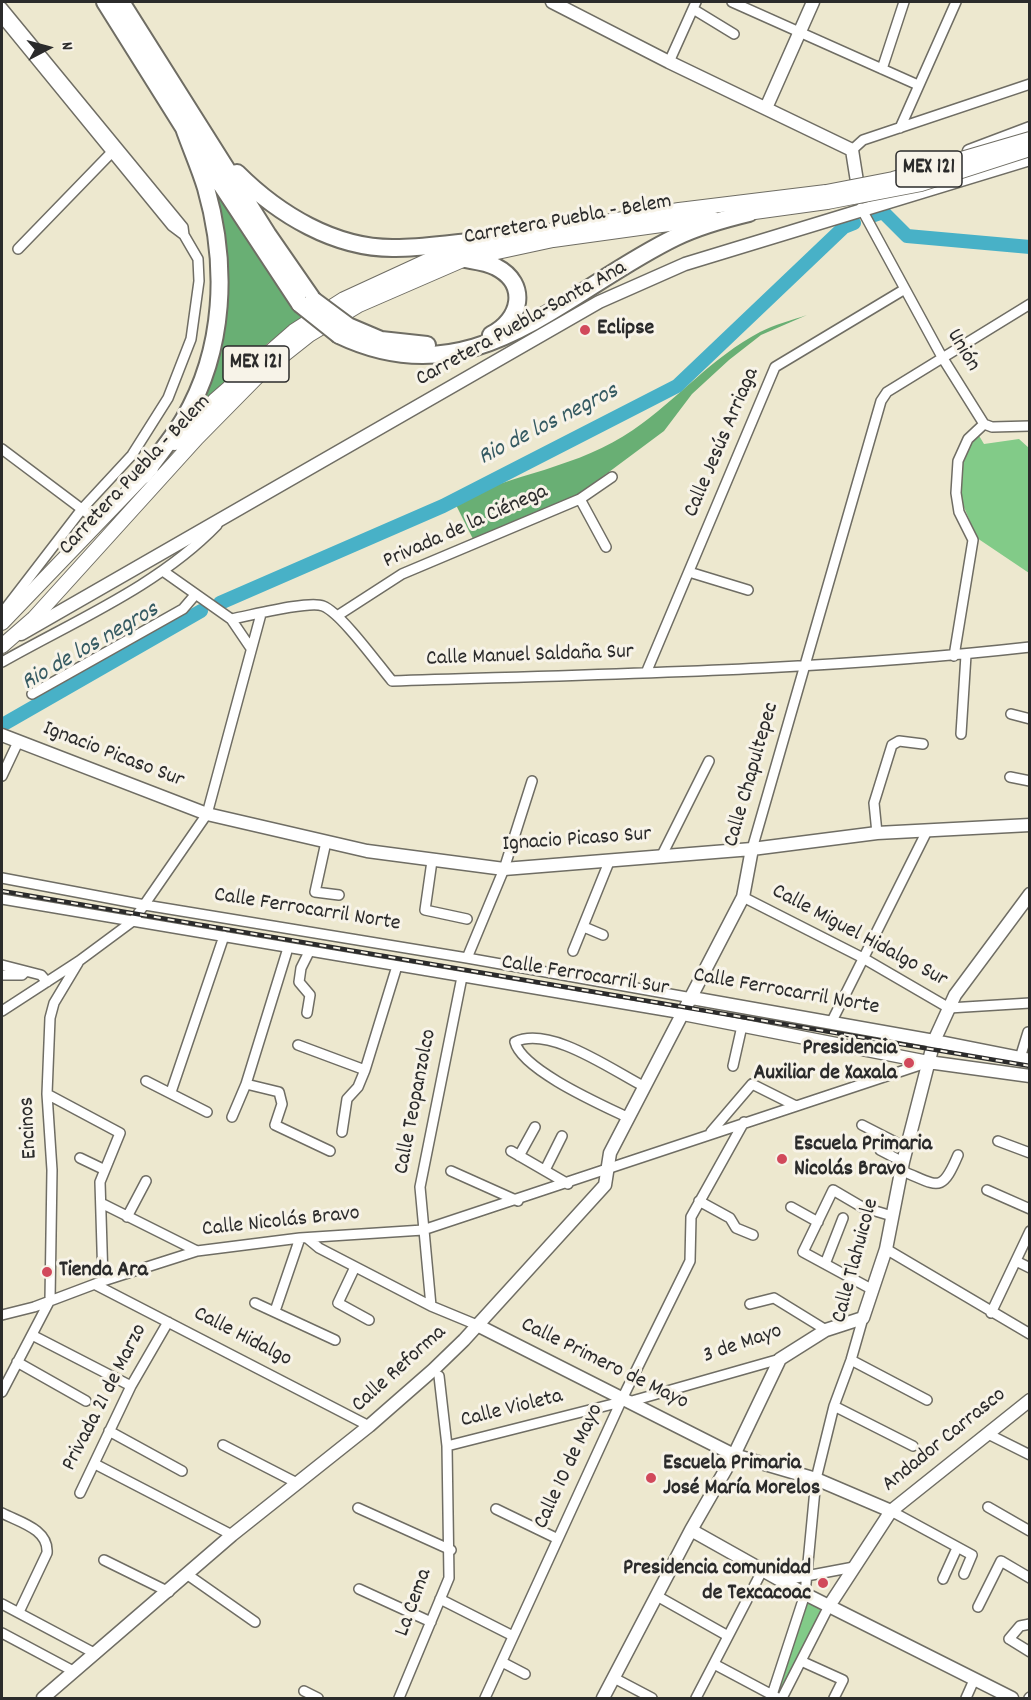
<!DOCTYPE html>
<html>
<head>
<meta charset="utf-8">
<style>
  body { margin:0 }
  #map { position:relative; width:1031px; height:1700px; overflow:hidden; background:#ede8cf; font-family:Dekko,sans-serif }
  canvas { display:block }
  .frame { position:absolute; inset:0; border:3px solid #2b2b2b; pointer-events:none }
  .north { position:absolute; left:18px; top:18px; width:60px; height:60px; -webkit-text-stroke:4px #f7f3e8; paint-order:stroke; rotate:84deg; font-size:16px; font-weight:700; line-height:24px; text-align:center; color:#2b2b2b }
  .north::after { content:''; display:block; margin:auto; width:21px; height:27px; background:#2b2b2b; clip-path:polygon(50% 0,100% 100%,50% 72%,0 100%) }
</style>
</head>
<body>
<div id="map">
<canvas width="1031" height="1700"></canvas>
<div class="frame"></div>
<div class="north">N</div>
</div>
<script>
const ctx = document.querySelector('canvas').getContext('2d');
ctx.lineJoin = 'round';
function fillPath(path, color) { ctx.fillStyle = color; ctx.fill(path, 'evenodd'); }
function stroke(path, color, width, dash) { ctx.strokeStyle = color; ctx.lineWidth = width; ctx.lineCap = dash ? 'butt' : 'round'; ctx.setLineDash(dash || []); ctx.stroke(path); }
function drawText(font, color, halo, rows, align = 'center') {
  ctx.font = font + ' Dekko,sans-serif'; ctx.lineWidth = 6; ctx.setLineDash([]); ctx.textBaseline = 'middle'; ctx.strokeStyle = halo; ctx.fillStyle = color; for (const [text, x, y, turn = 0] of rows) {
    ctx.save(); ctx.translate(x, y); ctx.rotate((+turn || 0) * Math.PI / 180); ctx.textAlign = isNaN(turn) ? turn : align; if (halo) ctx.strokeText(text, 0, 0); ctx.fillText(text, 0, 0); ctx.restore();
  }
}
fillPath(new Path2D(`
  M978,434L984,444L1019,439L1029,448V573L977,538L958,493L961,460L969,441Z
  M805,1599L824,1609L781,1698L773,1694Z`), '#82cb88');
fillPath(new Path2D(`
  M206,166L307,317L268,343L186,420L218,341Z
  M807,315L761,335L729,360L692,394L664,431L578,495L473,539L454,501C511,475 580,467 633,430C677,400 712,357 760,332C774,325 792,320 807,315Z`), '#69af74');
stroke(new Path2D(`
  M874,215L883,212L907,236L1030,247
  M220,603L443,506L677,386L844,227L854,223
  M4,724L201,611`), '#48b1c7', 14);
const street = new Path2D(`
  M732,2L918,85
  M2,7L183,227L184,235
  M693,9L734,34
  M2,18L172,226L184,235L198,259L199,281L191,339L168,398L132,455L82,509L2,613
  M669,62L696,2
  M882,69L904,2
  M900,128L956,2
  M852,150L863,140L1030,84
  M861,208L942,357L984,424L992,427L1030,426
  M18,249L114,150
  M2,449L99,522
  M580,499L606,547
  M163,571L231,619C249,616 309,600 323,606C341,613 377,663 392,681C604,674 818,671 1030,647
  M689,572L748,590
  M337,616L402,574L580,499L612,477
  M231,619L250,647
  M954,656L973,540L959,512L956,493L958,461L968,439L984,424
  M2,662C74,621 158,586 217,525
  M646,673L775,367L905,289
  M32,694L183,609L195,595
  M1011,714L1030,719
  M961,734L966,655
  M2,776L18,742
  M1010,777L1030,781
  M877,833L874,803L892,745L899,741L923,744
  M326,842L315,892L339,895
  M752,849L881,401L887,392L1030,304
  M661,857L709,761
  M432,861L425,910L467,919
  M2,878L145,905L467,958L692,998
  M743,897L863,958L949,1008L1030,1003
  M2,899L683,1014
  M584,927L603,935
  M573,951L609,862
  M467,958L504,869L532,781
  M2,965L41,975L47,982
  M2,975H22L25,972
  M2,1011L79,961L133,921L207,814L261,614
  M307,1013L310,995L299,982L301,968L309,952
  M831,1023L927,831
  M298,1045L365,1070
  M1020,1058L1028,1032
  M733,1066L742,1026
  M146,1081L207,1112
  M246,1084L279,1092L282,1104L275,1125L330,1151
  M171,1092L224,936
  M47,1094L120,1133L100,1182L103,1281
  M232,1117L246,1084L288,948
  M629,1118C602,1105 522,1070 515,1042C550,1025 613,1071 645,1087
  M862,1125L907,1148
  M342,1132L347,1099L358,1087L365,1070L397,966
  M711,1132L752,1084L796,1106
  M998,1141L1030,1153
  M880,1150L903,1162
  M511,1151L568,1184
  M519,1156L535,1127
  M80,1158L103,1169
  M545,1170L562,1136
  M451,1171L518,1201
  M902,1171C938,1185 941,1195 958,1155
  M987,1190L1030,1209
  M699,1201L730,1218L736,1228L753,1235
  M101,1203L197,1251
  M791,1207L818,1222
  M127,1217L146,1181
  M307,1238L319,1248L431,1306L477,1325
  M886,1249L1030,1334
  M1016,1261L1030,1268
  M825,1264L843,1218
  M355,1267L338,1303L369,1320
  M96,1285L369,1426
  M873,1290L803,1252L833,1190L862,1207L892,1216
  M255,1303L335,1340
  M750,1304L774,1298L826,1330
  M431,1306L420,1187L462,977
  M275,1311L300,1238
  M991,1313L1030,1231
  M2,1315L34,1307L103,1281L197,1251L300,1238L423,1230L926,1063
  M32,1335L131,1386
  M851,1360L927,1400
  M17,1362L86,1401
  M2,1392L50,1300L52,1170L47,1094L50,1018L54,1003L78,963
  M632,1401L780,1359
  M834,1406L913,1446
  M109,1431L182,1471
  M988,1434L1030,1455
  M223,1445L297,1483
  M447,1446L621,1402
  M95,1464L232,1535
  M80,1493L131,1386L168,1322
  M988,1507L1030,1531
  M358,1508L451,1550
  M496,1509L558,1539
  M891,1511L972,1555L964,1574
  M2,1513C19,1522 49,1529 47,1553L19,1612
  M104,1560L169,1592
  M188,1575L255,1622
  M943,1579L957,1548
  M785,1580L854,1567
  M359,1589L431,1622
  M657,1596L728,1636
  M440,1599L513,1636
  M2,1604L96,1654
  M978,1607L1001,1561L1030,1578
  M1030,1624L1020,1626L1009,1639L1030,1652
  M2,1633L75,1672
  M801,1661L843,1680L834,1698
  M502,1662L525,1674
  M714,1664L776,1697
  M614,1678L652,1698
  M304,1691L318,1698
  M399,1698L449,1578L447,1446L439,1376
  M485,1698L623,1397L690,1261L691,1217L744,1122
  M696,1698L762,1571
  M771,1698L805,1594L816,1479L834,1406L851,1360L863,1318
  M782,1698L829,1606
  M966,1698L974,1680
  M1029,1698L1030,1697`);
const secondary = new Path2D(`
  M552,2L669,62L852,150L859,194
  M766,108L813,2
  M969,151L1030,128
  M21,634L599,302L685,264L1030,159
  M2,735L207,814L367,851L504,869L752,849L877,833L1030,825
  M692,998L934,1041L1030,1060
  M683,1014L928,1062L1030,1076
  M477,1325L734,1455L816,1479L891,1511
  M691,1530L805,1594L1012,1698
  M829,1606L891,1511L1030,1400
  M43,1698L232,1535L369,1426L433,1370L464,1340L605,1185L610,1153L743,897L752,849
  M603,1698L691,1530L734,1455L780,1359L826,1330L863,1318L886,1249L903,1162L934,1041L955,995L1030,894`);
const primary = new Path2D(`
  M740,214L827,202
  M175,443L215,400L294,331L344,299L444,253L487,241L679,210L826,192
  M2,623L151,468
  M2,646L34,618L197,438L261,373L309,335L359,305L465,259L553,240L712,218`);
const highway = new Path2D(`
  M105,2L184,128L300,304
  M121,2L268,235L313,300
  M237,173C278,214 335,249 395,248C426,248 457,242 487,241
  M465,259C476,261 487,262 496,267C529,284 521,320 491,335
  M348,326L381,340L427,345
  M339,335C475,400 562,292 676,237C699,226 724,219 749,213
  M144,475C157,456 173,438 184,419C225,349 228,265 206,188C200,168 191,148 184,128`);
stroke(street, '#6f6d64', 12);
stroke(secondary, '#6f6d64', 15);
stroke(primary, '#6f6d64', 16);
stroke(highway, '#6f6d64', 20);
stroke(street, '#fff', 9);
stroke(secondary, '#fff', 12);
stroke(primary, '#fff', 14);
stroke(highway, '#fff', 16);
const rail = new Path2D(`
  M2,891L1030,1066`);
stroke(rail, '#2b2b2b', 4.5);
stroke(rail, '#f7f3e8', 2, [7]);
const primaryBridge = new Path2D(`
  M826,192L893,179L1030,139
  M827,202L921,184L1030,149`);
const highwayBridge = new Path2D(`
  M313,300L348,326
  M300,304L339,335`);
stroke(primaryBridge, '#6f6d64', 16, []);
stroke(highwayBridge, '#6f6d64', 20, []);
stroke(primaryBridge, '#fff', 14);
stroke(highwayBridge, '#fff', 16);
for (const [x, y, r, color] of [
  [585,330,6,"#d1495b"],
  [909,1063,6,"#d1495b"],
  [782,1159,6,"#d1495b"],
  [47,1272,6,"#d1495b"],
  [651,1478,6,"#d1495b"],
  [823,1583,6,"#d1495b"]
]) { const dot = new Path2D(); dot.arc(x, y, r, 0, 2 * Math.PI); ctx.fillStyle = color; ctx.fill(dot); stroke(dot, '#f7f3e8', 2); }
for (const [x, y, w] of [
  [929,169,66],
  [256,364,66]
]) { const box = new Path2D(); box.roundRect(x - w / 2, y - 18, w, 36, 4.5); ctx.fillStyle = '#f7f3e8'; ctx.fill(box); stroke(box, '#2b2b2b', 1.5); }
drawText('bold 21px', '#2b2b2b', null, [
  ["MEX 121",929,169],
  ["MEX 121",256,364]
]);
drawText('22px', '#2b2b2b', '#f7f3e8', [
  ["Carretera Puebla - Belem",568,221,-10],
  ["Carretera Puebla-Santa Ana",522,325,-29],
  ["Unión",962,351,59],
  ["Calle Jesús Arriaga",723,443,-67],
  ["Carretera Puebla - Belem",136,476,-47],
  ["Privada de la Ciénega",466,528,-24],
  ["Calle Manuel Saldaña Sur",530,657,-2],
  ["Ignacio Picaso Sur",113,756,21],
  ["Calle Chapultepec",753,775,-74],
  ["Ignacio Picaso Sur",577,841,-4],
  ["Calle Ferrocarril Norte",307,911,9],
  ["Calle Miguel Hidalgo Sur",859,937,28],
  ["Calle Ferrocarril Sur",585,977,9],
  ["Calle Ferrocarril Norte",786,993,10],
  ["Calle Teopanzolco",417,1102,-79],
  ["Encinos",30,1128,-93],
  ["Calle Nicolás Bravo",281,1223,-6],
  ["Calle Tlahuicole",857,1261,-75],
  ["Calle Hidalgo",242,1338,27],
  ["3 de Mayo",743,1345,-19],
  ["Calle Primero de Mayo",604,1365,26],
  ["Calle Reforma",400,1370,-42],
  ["Privada 21 de Marzo",106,1398,-63],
  ["Calle Violeta",512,1410,-14],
  ["Andador Carrasco",945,1441,-39],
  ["Calle 10 de Mayo",570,1467,-65],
  ["La Cema",415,1603,-70]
]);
drawText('bold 22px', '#2b2b2b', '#f7f3e8', [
  ["Eclipse",597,330],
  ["Presidencia",897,1050,"right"],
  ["Auxiliar de Xaxala",897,1075,"right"],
  ["Escuela Primaria",794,1146],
  ["Nicolás Bravo",794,1171],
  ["Tienda Ara",59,1272],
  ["Escuela Primaria",663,1465],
  ["José María Morelos",663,1490],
  ["Presidencia comunidad",811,1570,"right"],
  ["de Texcacoac",811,1595,"right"]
], 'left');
drawText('italic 24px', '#355a62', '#f7f3e8', [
  ["Rio de los negros",549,426,-27],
  ["Rio de los negros",91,648,-30]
]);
</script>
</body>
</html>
